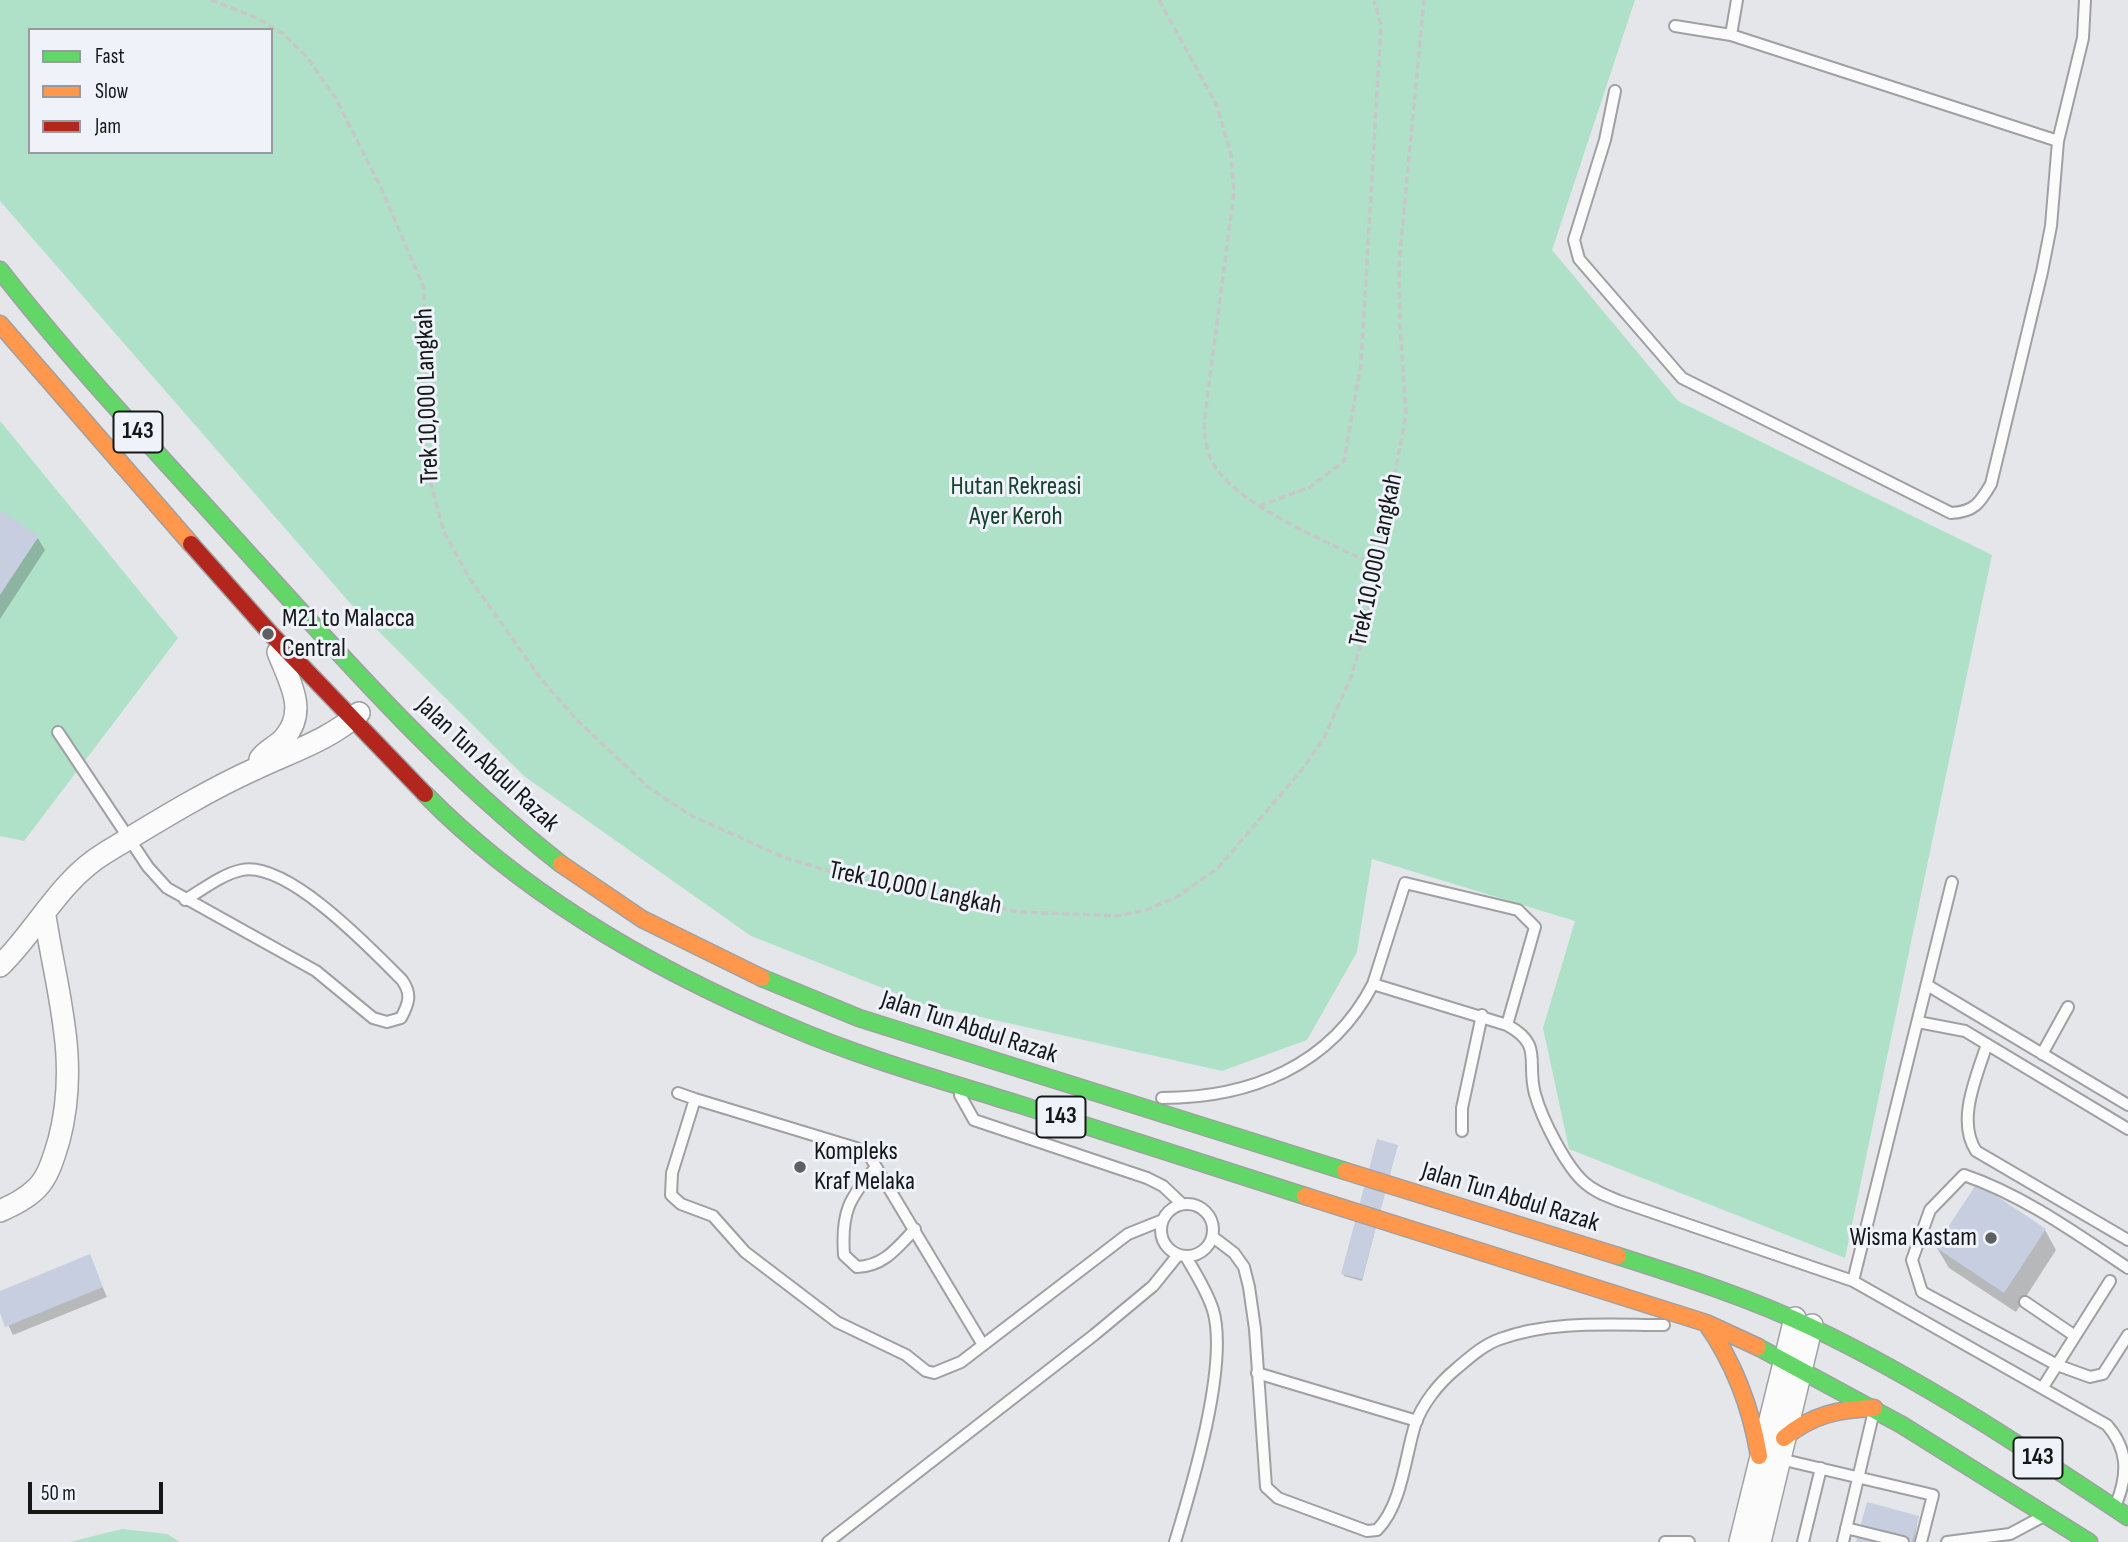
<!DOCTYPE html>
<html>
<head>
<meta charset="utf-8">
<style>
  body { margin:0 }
  #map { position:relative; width:2128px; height:1542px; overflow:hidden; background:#e4e6e9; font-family:"Sofia Sans Condensed",sans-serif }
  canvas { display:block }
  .legend { position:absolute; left:28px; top:28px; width:245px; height:126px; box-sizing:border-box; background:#eff2f9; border:2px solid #989a9f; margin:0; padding:9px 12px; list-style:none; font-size:21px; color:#151719 }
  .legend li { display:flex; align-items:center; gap:14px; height:35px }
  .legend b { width:35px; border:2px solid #989a9f }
  .scale { position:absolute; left:28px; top:1482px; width:135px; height:32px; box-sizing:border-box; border:4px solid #151719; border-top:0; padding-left:9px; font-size:21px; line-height:24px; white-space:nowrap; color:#151719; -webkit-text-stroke:5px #eff2f9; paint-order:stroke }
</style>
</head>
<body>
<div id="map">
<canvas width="2128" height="1542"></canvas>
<ul class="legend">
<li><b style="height:9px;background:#63d668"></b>Fast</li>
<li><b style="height:9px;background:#ff974d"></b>Slow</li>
<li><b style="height:9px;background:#b3261e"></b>Jam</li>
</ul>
<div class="scale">50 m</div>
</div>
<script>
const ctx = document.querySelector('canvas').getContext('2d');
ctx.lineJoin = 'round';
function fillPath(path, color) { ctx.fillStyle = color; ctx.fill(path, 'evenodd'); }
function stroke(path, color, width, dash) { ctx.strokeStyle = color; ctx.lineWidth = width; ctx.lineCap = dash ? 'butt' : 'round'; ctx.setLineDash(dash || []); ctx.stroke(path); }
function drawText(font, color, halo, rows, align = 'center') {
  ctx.font = font + ' "Sofia Sans Condensed",sans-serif'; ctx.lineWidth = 6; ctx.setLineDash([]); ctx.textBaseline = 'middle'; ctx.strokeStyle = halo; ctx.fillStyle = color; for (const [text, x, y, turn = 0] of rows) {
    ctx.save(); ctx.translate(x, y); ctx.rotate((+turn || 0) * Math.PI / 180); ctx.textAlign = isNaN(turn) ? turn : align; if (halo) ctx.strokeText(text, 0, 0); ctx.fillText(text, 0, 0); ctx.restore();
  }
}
fillPath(new Path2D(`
  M0,0H1635L1552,250L1678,401L1992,555L1845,1258L1569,1149L1543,1028L1575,921L1372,859L1357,952L1307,1040L1222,1071L923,1004L751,936L524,776L350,603L0,201ZM30,30H271V152H30Z
  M0,421L178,638L24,841L0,836Z
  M122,1529L167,1534L180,1542H70Z`), '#afe1c9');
fillPath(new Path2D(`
  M0,513L37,537L45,550L0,619Z
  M1397,1146L1362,1281L1344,1276L1343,1273Z
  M2045,1230L2056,1250L2016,1312L1949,1268L1937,1248Z
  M89,1256L107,1297L13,1335L0,1308V1292Z
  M1918,1518L1914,1542H1858Z`), '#0003');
fillPath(new Path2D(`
  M0,510L39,536L0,595Z
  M1377,1139L1398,1145L1362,1279L1341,1274Z
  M1977,1183L2046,1229L2004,1293L1935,1247Z
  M90,1254L103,1287L5,1327L0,1313V1291Z
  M1867,1502L1919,1516L1912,1542H1856Z`), '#c6cedf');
const lane = new Path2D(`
  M1675,26L1731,35L2058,141
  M1731,35L1737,0
  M1615,91L1605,140L1574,240L1579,259L1682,378L1951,513C1974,512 1980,503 1991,484L2042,272L2051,226L2058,141L2083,38L2085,0
  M58,732L148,867L167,888L316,971L373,1018L387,1022L401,1018C409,1003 412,994 402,980C371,949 288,861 242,870C222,874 202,890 185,900
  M1373,984L1405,883L1518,910L1535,927L1507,1025
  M1927,985L2128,1105
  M1918,1022L1965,1031L2128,1129
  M1987,1044C1977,1076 1956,1120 1976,1151L2128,1240
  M2042,1054L2068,1007
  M678,1093L695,1099L672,1173L671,1195L681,1204L713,1216L745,1252L837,1322L906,1355L926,1371L934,1373L961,1362L1128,1234L1163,1220
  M960,1095L974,1120L1147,1178L1163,1186L1182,1204
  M1162,1098C1250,1098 1331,1066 1373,984L1507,1025C1544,1045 1526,1061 1535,1094C1542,1119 1566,1167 1585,1183C1595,1192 1607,1196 1619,1201L1853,1281L2107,1425C2128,1449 2128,1473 2117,1502
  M695,1099L856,1148L869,1155L983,1345
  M1462,1131V1108L1482,1015
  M876,1167C849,1198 841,1212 844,1255L857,1267C884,1266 897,1248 915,1229
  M1161 1230a26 26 0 1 1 52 0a26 26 0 1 1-52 0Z
  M1213,1237L1234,1253L1244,1267L1249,1287L1255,1329L1266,1487L1278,1498L1367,1531L1377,1530C1402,1505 1405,1457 1415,1425C1422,1404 1439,1383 1456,1369C1469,1358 1483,1345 1500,1339C1551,1320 1611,1325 1664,1325
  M2128,1268C2077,1234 2023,1195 1964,1175L1930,1210L1912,1260L1922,1292L2057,1365L2090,1377L2103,1374L2128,1335
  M1853,1281L1952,882
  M2025,1302L2075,1336
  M1257,1373L1417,1421
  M2043,1387L2110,1281
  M1780,1459L1933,1495L1921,1542
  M1846,1528L1903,1542
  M828,1542L1094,1335L1153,1286L1178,1255
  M1175,1542C1192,1486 1229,1364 1213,1310C1207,1291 1196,1274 1186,1257
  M1665,1542H1689
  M1803,1542L1821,1468
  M1843,1542L1873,1415
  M1947,1542L2010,1534L2040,1518`);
const street = new Path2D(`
  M260,759C266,750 278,746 285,737C308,710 289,681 278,652
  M0,966C37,930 60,880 105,853C153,824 204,792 255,769C290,752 330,740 359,713
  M0,1211C13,1205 26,1199 37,1188C49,1176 54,1156 59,1140C80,1060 57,994 45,916
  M1740,1542L1795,1318
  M1760,1542L1812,1325`);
const fast = new Path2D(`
  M0,270C74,365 157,452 238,542C340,655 440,769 561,864
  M425,794C525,896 657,971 788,1026C862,1058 941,1080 1018,1104C1114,1135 1210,1165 1305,1196
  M762,978L859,1018L1345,1171
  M1618,1256C1684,1277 1750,1298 1813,1328C1924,1381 2026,1449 2128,1517
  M1758,1347L1902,1425L2089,1542`);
const slow = new Path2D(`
  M0,324L191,544
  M561,864L642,919L762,978
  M1345,1171L1618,1256
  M1305,1196L1706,1323L1758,1347
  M1706,1323C1735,1364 1751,1407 1759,1456
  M1784,1438C1811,1415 1839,1409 1874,1408`);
const jam = new Path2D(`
  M191,544L271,634L425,794`);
stroke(lane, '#9fa0a3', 14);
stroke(street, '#9fa0a3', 24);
stroke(fast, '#9fa0a3', 19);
stroke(slow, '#9fa0a3', 19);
stroke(jam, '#9fa0a3', 19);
stroke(new Path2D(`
  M211,0L257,18L283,34L307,57L336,99L382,190L424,288L425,462L444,532L470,579L541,679L576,719L648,787L690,815L783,857L848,877L1019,912L1117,916L1146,910L1177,897L1218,868L1301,771L1324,738L1351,677L1368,618L1406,415L1400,325L1399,263L1424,0
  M1159,0L1217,106L1231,155L1234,192L1204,423C1205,438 1206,452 1214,465C1239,507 1333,544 1378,567
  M1259,506L1310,487L1344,461L1361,364L1381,25L1374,0`), '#c7c7c8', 3.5, [7, 3.5]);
stroke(lane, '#fbfbfc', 10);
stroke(street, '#fbfbfc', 21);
stroke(fast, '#63d668', 16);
stroke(slow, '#ff974d', 16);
stroke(jam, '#b3261e', 16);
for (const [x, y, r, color] of [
  [268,634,7,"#5d5f62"],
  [800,1167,7,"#5d5f62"],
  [1991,1238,7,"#5d5f62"]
]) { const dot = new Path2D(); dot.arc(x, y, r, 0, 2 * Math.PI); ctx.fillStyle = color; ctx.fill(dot); stroke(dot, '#eff2f9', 2.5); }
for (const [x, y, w] of [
  [138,432,49],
  [1061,1117,49],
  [2038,1458,49]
]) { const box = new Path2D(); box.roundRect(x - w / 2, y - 20.5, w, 41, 5); ctx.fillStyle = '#eff2f9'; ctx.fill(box); stroke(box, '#151719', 2); }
drawText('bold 24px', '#151719', null, [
  ["143",138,432],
  ["143",1061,1117],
  ["143",2038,1458]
]);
drawText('26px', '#151719', '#eff2f9', [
  ["Trek 10,000 Langkah",428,396,-92],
  ["Trek 10,000 Langkah",1377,560,-78],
  ["Jalan Tun Abdul Razak",487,765,43],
  ["Trek 10,000 Langkah",915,889,12],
  ["Jalan Tun Abdul Razak",969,1028,18],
  ["Jalan Tun Abdul Razak",1510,1198,17]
]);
drawText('26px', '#15412d', '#eff2f9', [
  ["Hutan Rekreasi",1016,487],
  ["Ayer Keroh",1016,517]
]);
drawText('26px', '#151719', '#eff2f9', [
  ["M21 to Malacca",282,619],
  ["Central",282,649],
  ["Kompleks",814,1152],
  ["Kraf Melaka",814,1182],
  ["Wisma Kastam",1977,1238,"right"]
], 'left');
</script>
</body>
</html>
